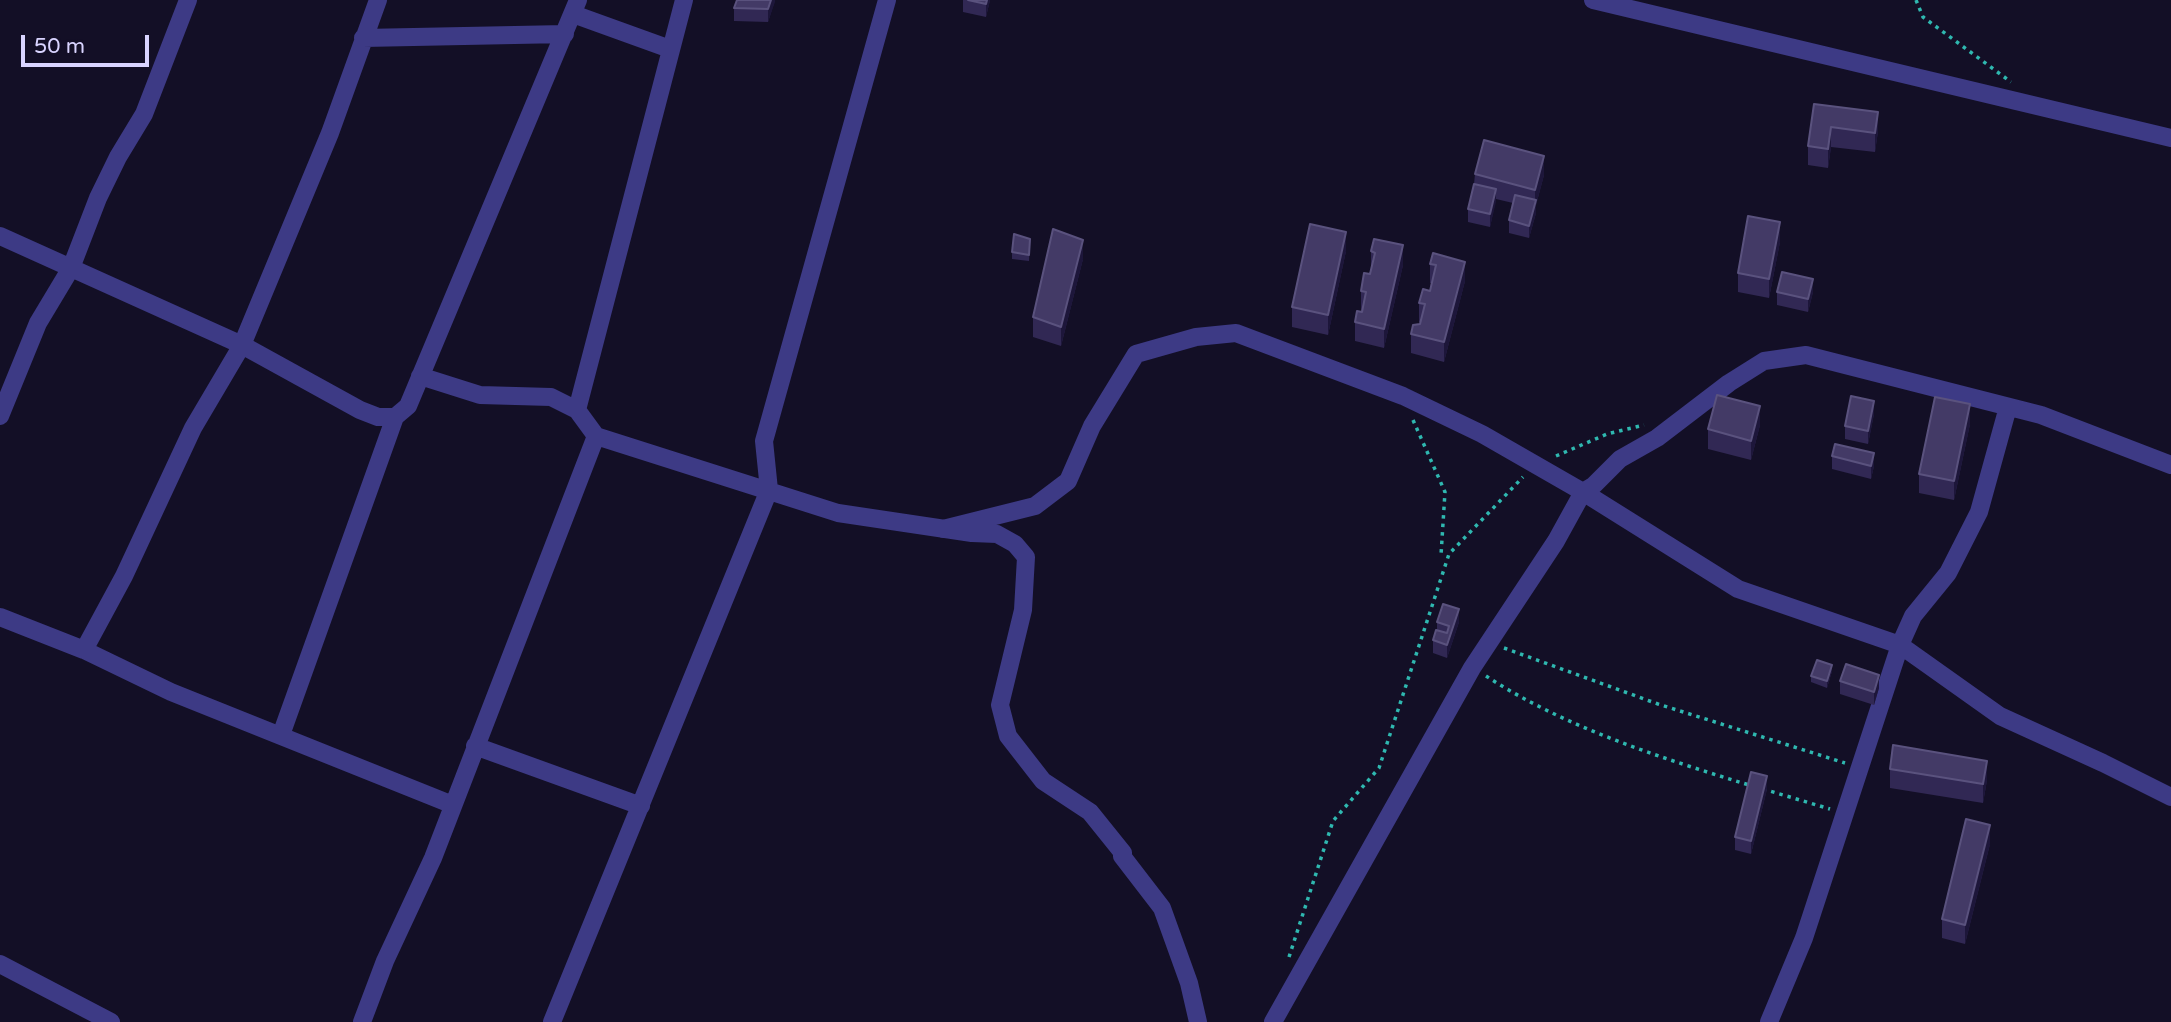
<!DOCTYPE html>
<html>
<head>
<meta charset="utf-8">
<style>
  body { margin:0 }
  #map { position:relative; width:2171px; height:1022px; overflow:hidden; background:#130f26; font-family:"Varela Round",sans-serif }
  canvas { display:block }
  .scale { position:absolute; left:21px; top:35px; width:128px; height:32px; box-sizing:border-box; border:4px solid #d9d4ff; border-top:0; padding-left:9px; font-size:21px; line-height:24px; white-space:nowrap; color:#d9d4ff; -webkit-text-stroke:5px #130f26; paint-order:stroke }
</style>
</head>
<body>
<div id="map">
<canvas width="2171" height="1022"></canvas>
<div class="scale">50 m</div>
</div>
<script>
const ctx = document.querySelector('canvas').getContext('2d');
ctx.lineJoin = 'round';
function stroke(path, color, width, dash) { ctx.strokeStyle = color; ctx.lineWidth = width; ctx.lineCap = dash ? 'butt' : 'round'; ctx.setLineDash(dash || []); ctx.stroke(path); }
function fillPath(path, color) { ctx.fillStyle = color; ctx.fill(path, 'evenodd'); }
stroke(new Path2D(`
  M1916,0L1923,17L2011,82
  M1413,420L1445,492L1441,555
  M1556,456L1607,434L1644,425
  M1504,648L1658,704L1845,763
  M1486,676C1564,727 1661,758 1749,785
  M1763,789L1830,809
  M1289,957L1333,821L1379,768L1449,554L1523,477`), '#2fb8b0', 3.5, [3.5, 5]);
stroke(new Path2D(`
  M1593,0L2171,138
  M573,14L670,49
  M363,38L565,34
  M0,236L242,345L360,410L378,417H395L408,406L578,0
  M420,376L480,395L551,397L577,410L596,436L838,513L972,533L997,534L1015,544L1026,557L1023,610L1000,705L1008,736L1043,781L1090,812L1123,853L1122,856L1162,908L1189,983L1198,1022
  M577,410L684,0
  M0,416L38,323L71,268L98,198L118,157L144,114L188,0
  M943,529L1035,506L1068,481L1092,426L1136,354L1196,337L1236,333L1403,396L1482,434L1583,492L1738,589L1900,645L2000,716L2103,763L2171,797
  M0,617L84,650L171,692L453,805
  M84,650L124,576L193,428L242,345L330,133L378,0
  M281,735L395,417
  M475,746L641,806
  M0,964L111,1022
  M362,1022L385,961L433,858L596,436
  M552,1022L769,490L764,441L887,0
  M1273,1022L1472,668L1556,541L1583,492L1593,486L1620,459L1657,438L1729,383L1764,361L1806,355L2041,415L2171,465
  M1769,1022L1804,938L1900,645L1913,616L1948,573L1979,512L2008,407`), '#3d3a85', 18);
fillPath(new Path2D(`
  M775,0L768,22L734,21V8Z
  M963,0H990L986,17L963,12Z
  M1814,104L1878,131L1875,152L1831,147L1828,168L1808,165V146Z
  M1475,174L1544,175L1536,205V213L1529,238L1509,233V220L1513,203L1496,199L1490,227L1468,222V209L1474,184Z
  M1030,239L1029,261L1012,259V252Z
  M1780,242L1769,298L1738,292V273Z
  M1346,251L1328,335L1292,327V307Z
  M1371,251L1403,265L1384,348L1355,341V322L1362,311L1361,310V291L1371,271Z
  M1433,253L1465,281L1444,362L1411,353V334L1420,324V322H1419V303L1430,291L1431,283H1430V264Z
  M1083,259L1061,346L1033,337V317Z
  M1777,292H1813L1808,312L1777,305Z
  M1874,414L1868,444L1845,439V426Z
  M1970,424L1954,500L1919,493V474Z
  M1760,425L1751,460L1708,449V429Z
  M1832,456L1874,466L1871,479L1832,469Z
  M1437,622H1459L1447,658L1433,653V640L1437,630Z
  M1832,671L1827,688L1811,682V676Z
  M1840,681L1879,688L1874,705L1840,694Z
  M1890,769L1987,780L1983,803L1890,788Z
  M1767,789L1751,854L1735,850V837Z
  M1990,844L1965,944L1942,938V919Z`), '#312854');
fillPath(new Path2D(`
  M771,0H775V2L768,22V9Z
  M987,0H990L986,17V4Z
  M1878,112V131L1875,152V133Z
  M1831,127V147L1828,168V149Z
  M1544,156V175L1536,205V213L1529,238V226L1535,204V190Z
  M1496,189V202L1490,227V214Z
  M1780,222V242L1769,298V279Z
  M1346,232V251L1328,335V315Z
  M1083,240V259L1061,346V327Z
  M1403,245V265L1384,348V329Z
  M1465,262V281L1444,362V342Z
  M1813,279V292L1808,312V299Z
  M1874,401V414L1868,444V431Z
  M1970,404V424L1954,500V481Z
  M1760,406V425L1751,460V441Z
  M1874,453V466L1871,479V466Z
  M1459,609V622L1447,658V645Z
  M1832,665V671L1827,688V681Z
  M1879,675V688L1874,705V692Z
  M1987,761V780L1983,803V784Z
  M1767,776V789L1751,854V841Z
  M1990,825V844L1965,944V925Z`), '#1d163a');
const building = new Path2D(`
  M737,0H771L768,9L734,8Z
  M968,0H987L986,4Z
  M1814,104L1878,112L1875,133L1831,127L1828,149L1808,146Z
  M1484,140L1544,156L1535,190L1475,174Z
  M1474,184L1496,189L1490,214L1468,209Z
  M1515,195L1536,200L1529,226L1509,220Z
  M1748,216L1780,222L1769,279L1738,273Z
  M1310,224L1346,232L1328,315L1292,307Z
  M1053,229L1083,240L1061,327L1033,317Z
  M1014,234L1030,239L1029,255L1012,252Z
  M1374,239L1403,245L1384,329L1355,322L1357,311L1362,312L1366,292L1361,291L1364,273L1370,274L1375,253L1371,251Z
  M1433,253L1465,262L1444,342L1411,334L1413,325L1420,324L1425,304L1419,303L1423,289L1430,291L1436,265L1430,264Z
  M1782,272L1813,279L1808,299L1777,292Z
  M1717,395L1760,406L1751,441L1708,429Z
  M1851,396L1874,401L1868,431L1845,426Z
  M1935,397L1970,404L1954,481L1919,474Z
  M1835,444L1874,453L1871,466L1832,456Z
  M1443,604L1459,609L1447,645L1433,640L1436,630L1447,633L1449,626L1437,622Z
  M1817,660L1832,665L1827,681L1811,676Z
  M1846,664L1879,675L1874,692L1840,681Z
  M1893,745L1987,761L1983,784L1890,769Z
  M1751,772L1767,776L1751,841L1735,837Z
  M1966,819L1990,825L1965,925L1942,919Z`);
fillPath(building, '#433a66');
stroke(building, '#5a527e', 2);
</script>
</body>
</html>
